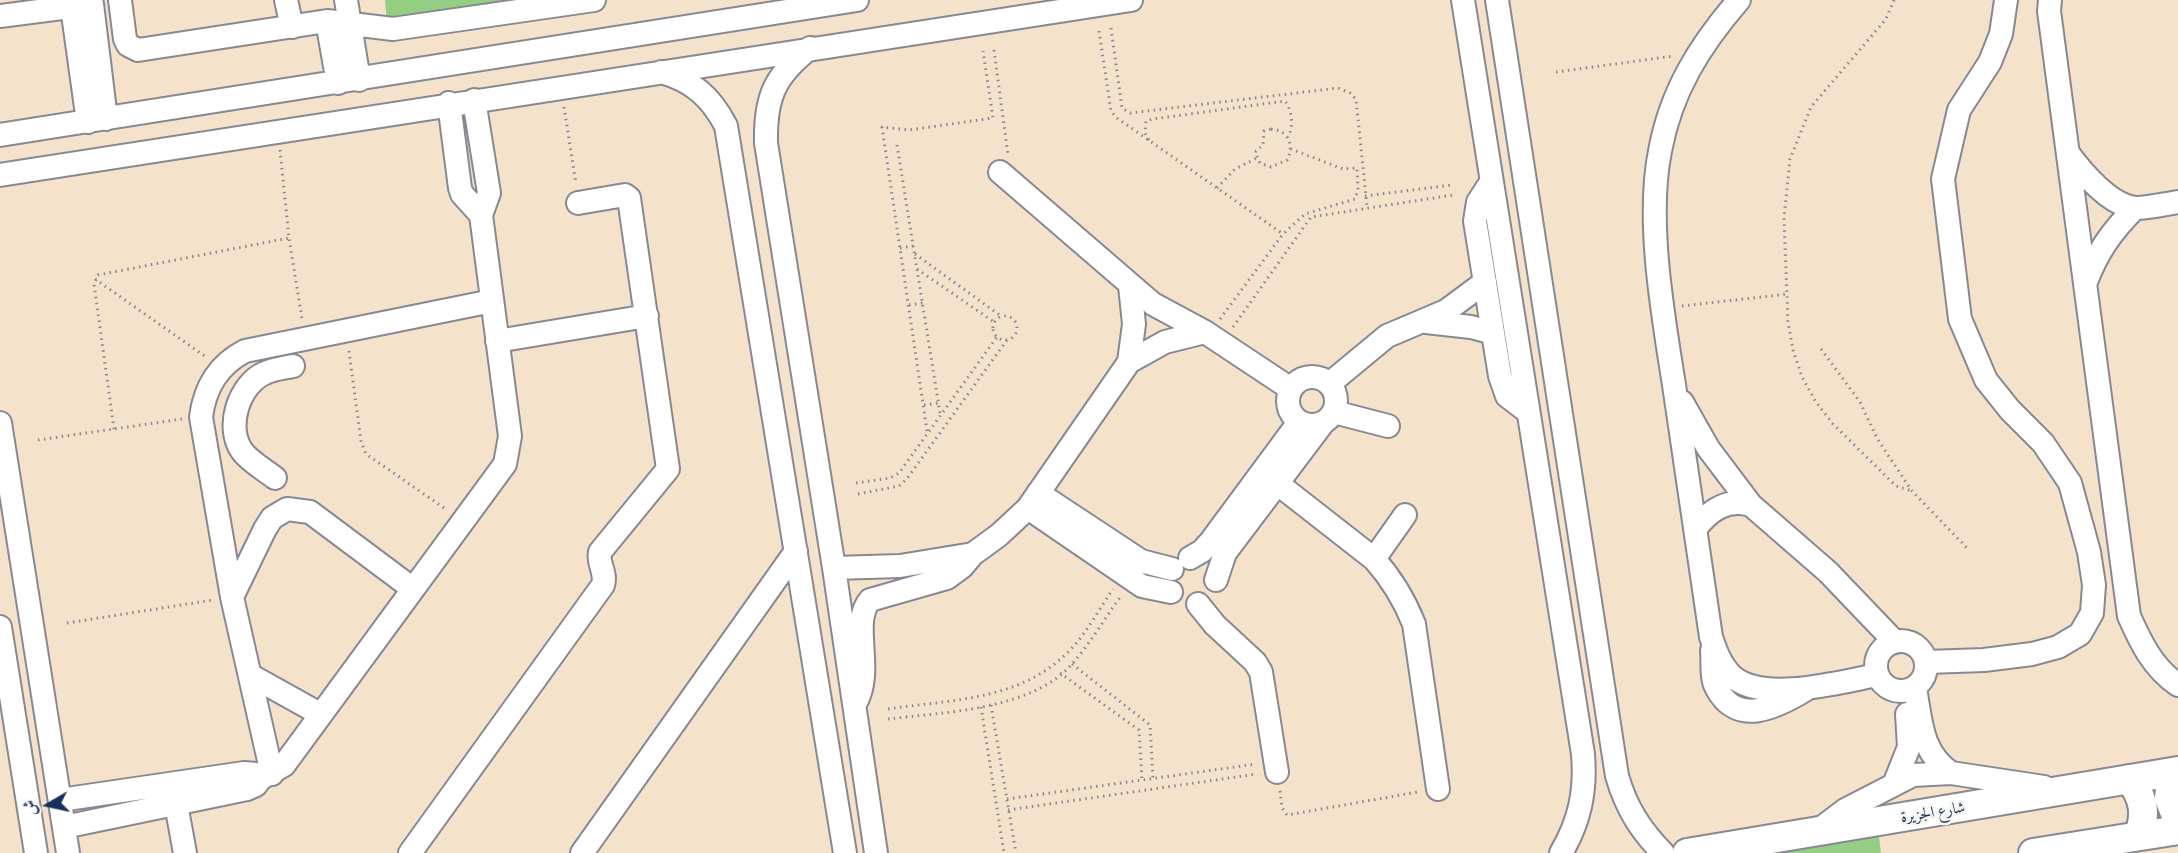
<!DOCTYPE html>
<html>
<head>
<meta charset="utf-8">
<style>
  body { margin:0 }
  #map { position:relative; width:2178px; height:853px; overflow:hidden; background:#f5e2cb; font-family:"IM FELL French Canon",Amiri,serif }
  canvas { display:block }
  .north { position:absolute; left:18px; top:775px; width:60px; height:60px; -webkit-text-stroke:4px #f6f6f2; paint-order:stroke; rotate:261deg; font-size:16px; font-weight:700; line-height:24px; text-align:center; color:#1b2f5e }
  .north::after { content:''; display:block; margin:auto; width:21px; height:27px; background:#1b2f5e; clip-path:polygon(50% 0,100% 100%,50% 72%,0 100%) }
</style>
</head>
<body>
<div id="map">
<canvas width="2178" height="853"></canvas>
<div class="north">ش</div>
</div>
<script>
const ctx = document.querySelector('canvas').getContext('2d');
ctx.lineJoin = 'round';
function fillPath(path, color) { ctx.fillStyle = color; ctx.fill(path, 'evenodd'); }
function stroke(path, color, width, dash) { ctx.strokeStyle = color; ctx.lineWidth = width; ctx.lineCap = dash ? 'butt' : 'round'; ctx.setLineDash(dash || []); ctx.stroke(path); }
function drawText(font, color, halo, rows, align = 'center') {
  ctx.font = font + ' "IM FELL French Canon",Amiri,serif'; ctx.lineWidth = 5; ctx.setLineDash([]); ctx.textBaseline = 'middle'; ctx.strokeStyle = halo; ctx.fillStyle = color; for (const [text, x, y, turn = 0] of rows) {
    ctx.save(); ctx.translate(x, y); ctx.rotate((+turn || 0) * Math.PI / 180); ctx.textAlign = isNaN(turn) ? turn : align; if (halo) ctx.strokeText(text, 0, 0); ctx.fillText(text, 0, 0); ctx.restore();
  }
}
fillPath(new Path2D(`
  M385,0H533L387,22Z
  M1879,837L1881,853H1770Z`), '#93ce83');
const minor = new Path2D(`
  M120,0L125,39L128,45L138,50L327,21L393,29L594,0
  M286,0L292,27
  M346,0L359,80
  M1463,0L1583,754C1586,791 1580,821 1561,853
  M1497,0L1617,776C1626,807 1640,830 1663,853
  M1739,0C1700,45 1671,91 1660,151C1646,221 1663,315 1674,385C1686,469 1699,553 1711,637C1716,652 1721,666 1733,677C1764,703 1840,682 1877,675
  M2050,0L2049,11L2129,616C2141,643 2153,668 2178,685
  M92,4L106,119
  M72,7L88,122
  M0,16L85,5
  M327,21L338,83
  M810,48C774,76 765,98 766,143L834,568L876,853
  M661,72C693,81 711,97 726,126L845,853
  M449,103L460,188L462,194L481,215
  M0,135L857,0
  M2068,153C2082,172 2110,206 2136,208C2149,208 2165,204 2178,202
  M1000,172L1153,304L1205,332L1291,389
  M0,175L1131,0
  M1491,182L1478,202L1475,221L1500,376L1507,396L1528,412
  M2086,282C2097,252 2112,231 2135,208
  M1426,322L1471,327L1493,333
  M497,341L647,316
  M1129,362L1134,324L1130,286
  M1288 401a24 24 0 1 1 48 0a24 24 0 1 1-48 0Z
  M1329,384L1387,336L1446,311L1485,282
  M1682,402L1708,448L1751,505L1828,572L1895,642
  M1334,412L1388,426
  M0,423L68,853
  M275,478C265,470 249,461 242,451C225,427 239,384 265,373C273,369 284,368 293,366
  M1278,484L1374,559C1392,579 1404,599 1414,624L1438,789
  M1038,493L1141,561L1172,569
  M1028,508L1142,586L1171,592
  M1695,529C1710,510 1727,498 1751,505
  M1190,558L1202,551L1211,541L1299,422
  M1374,559L1405,515
  M834,568L900,566L973,554
  M1216,580L1225,553L1323,423
  M232,597L265,529L272,518L287,509L310,512L413,589
  M1198,604L1215,625L1255,662L1261,672L1277,772
  M0,627L36,853
  M1876 666a25 25 0 1 1 50 0a25 25 0 1 1-50 0Z
  M1712,650C1713,661 1711,678 1716,687C1737,728 1777,707 1805,690
  M1927,662L1984,660L2032,654L2058,647L2080,634L2092,613L2094,585L2089,552L2070,483L2043,443L2010,410L1986,380L1960,319L1943,179L1959,110L1990,62L2001,34L2006,0
  M250,675L320,714
  M1915,688C1921,721 1921,753 1951,773
  M855,704C875,670 850,623 870,600L947,578L962,567L973,554L999,535L1028,508L1129,362L1165,342L1205,332
  M272,774L232,597L201,417C205,387 218,365 245,351L492,301
  M260,779L284,765L505,464L510,436L481,215L489,193L474,100
  M1895,782L1909,747L1907,714
  M60,800L244,773L256,774L260,779L256,785L247,789L64,827
  M176,804L185,853
  M1816,832L1845,810L1913,775L1951,773L2044,787
  M410,853L603,585C607,572 597,564 600,552L668,469L629,198L625,195L578,203
  M582,853L796,551`);
const major = new Path2D(`
  M2172,772L2169,798L2178,821
  M2129,779C2144,797 2147,815 2138,836
  M1687,853L2178,771
  M2033,853L2178,830`);
stroke(minor, '#888894', 26);
stroke(major, '#888894', 32);
stroke(new Path2D(`
  M1894,0L1886,19L1811,107L1790,159L1784,218L1788,322L1793,350L1802,377L1816,402L1833,424L1896,486L1912,491
  M1111,28L1122,108L1130,113L1338,88L1350,93L1356,99L1367,206
  M1099,31L1111,111L1117,118L1283,234
  M994,50L1008,155
  M1556,72L1674,56
  M564,107L576,184
  M1271,129C1288,130 1295,145 1287,160L1271,167L1260,163L1255,152L1263,145L1264,131Z
  M1149,140L1145,133L1146,121L1153,119L1285,101C1292,110 1294,127 1288,137
  M897,145L940,413
  M280,150L289,238L302,319
  M1217,188L1235,169L1257,158
  M1365,196L1452,185
  M900,248L913,246
  M915,254L1001,316
  M917,269L994,322
  M95,279L206,357
  M909,305L923,303
  M1682,306L1788,294
  M993 328a12 12 0 1 1 24 0a12 12 0 1 1-24 0Z
  M1220,319L1283,234L1305,214L1355,199L1358,190L1357,168L1343,169L1291,149
  M1233,327L1311,217L1453,195
  M1821,349L1860,402L1878,440L1912,491L1969,550
  M349,351L361,441L366,454L447,510
  M924,405L939,403
  M114,429L94,284L98,275L289,238
  M927,431L882,127L909,130L993,118L983,51
  M38,440L182,419
  M856,483L890,478L899,473L997,337
  M858,494L899,486L906,480L1007,340
  M67,623L213,600
  M1072,664L1150,725L1153,778
  M1060,673L1139,730L1142,780
  M991,705L1016,853
  M981,707L1004,853
  M888,709C954,699 1022,701 1071,649C1087,632 1100,608 1113,589
  M888,719C945,712 1033,710 1073,663C1091,642 1105,618 1121,596
  M1280,791L1282,808L1287,815L1418,792
  M1007,799L1256,764
  M1008,810L1257,774`), '#888894', 3, [1.5, 4.5]);
stroke(minor, '#fff', 22);
stroke(major, '#fff', 28);
drawText('16px', '#1b2f5e', '#f6f6f2', [
  ["شارع الجزيرة",1933,813,-9]
]);
</script>
</body>
</html>
